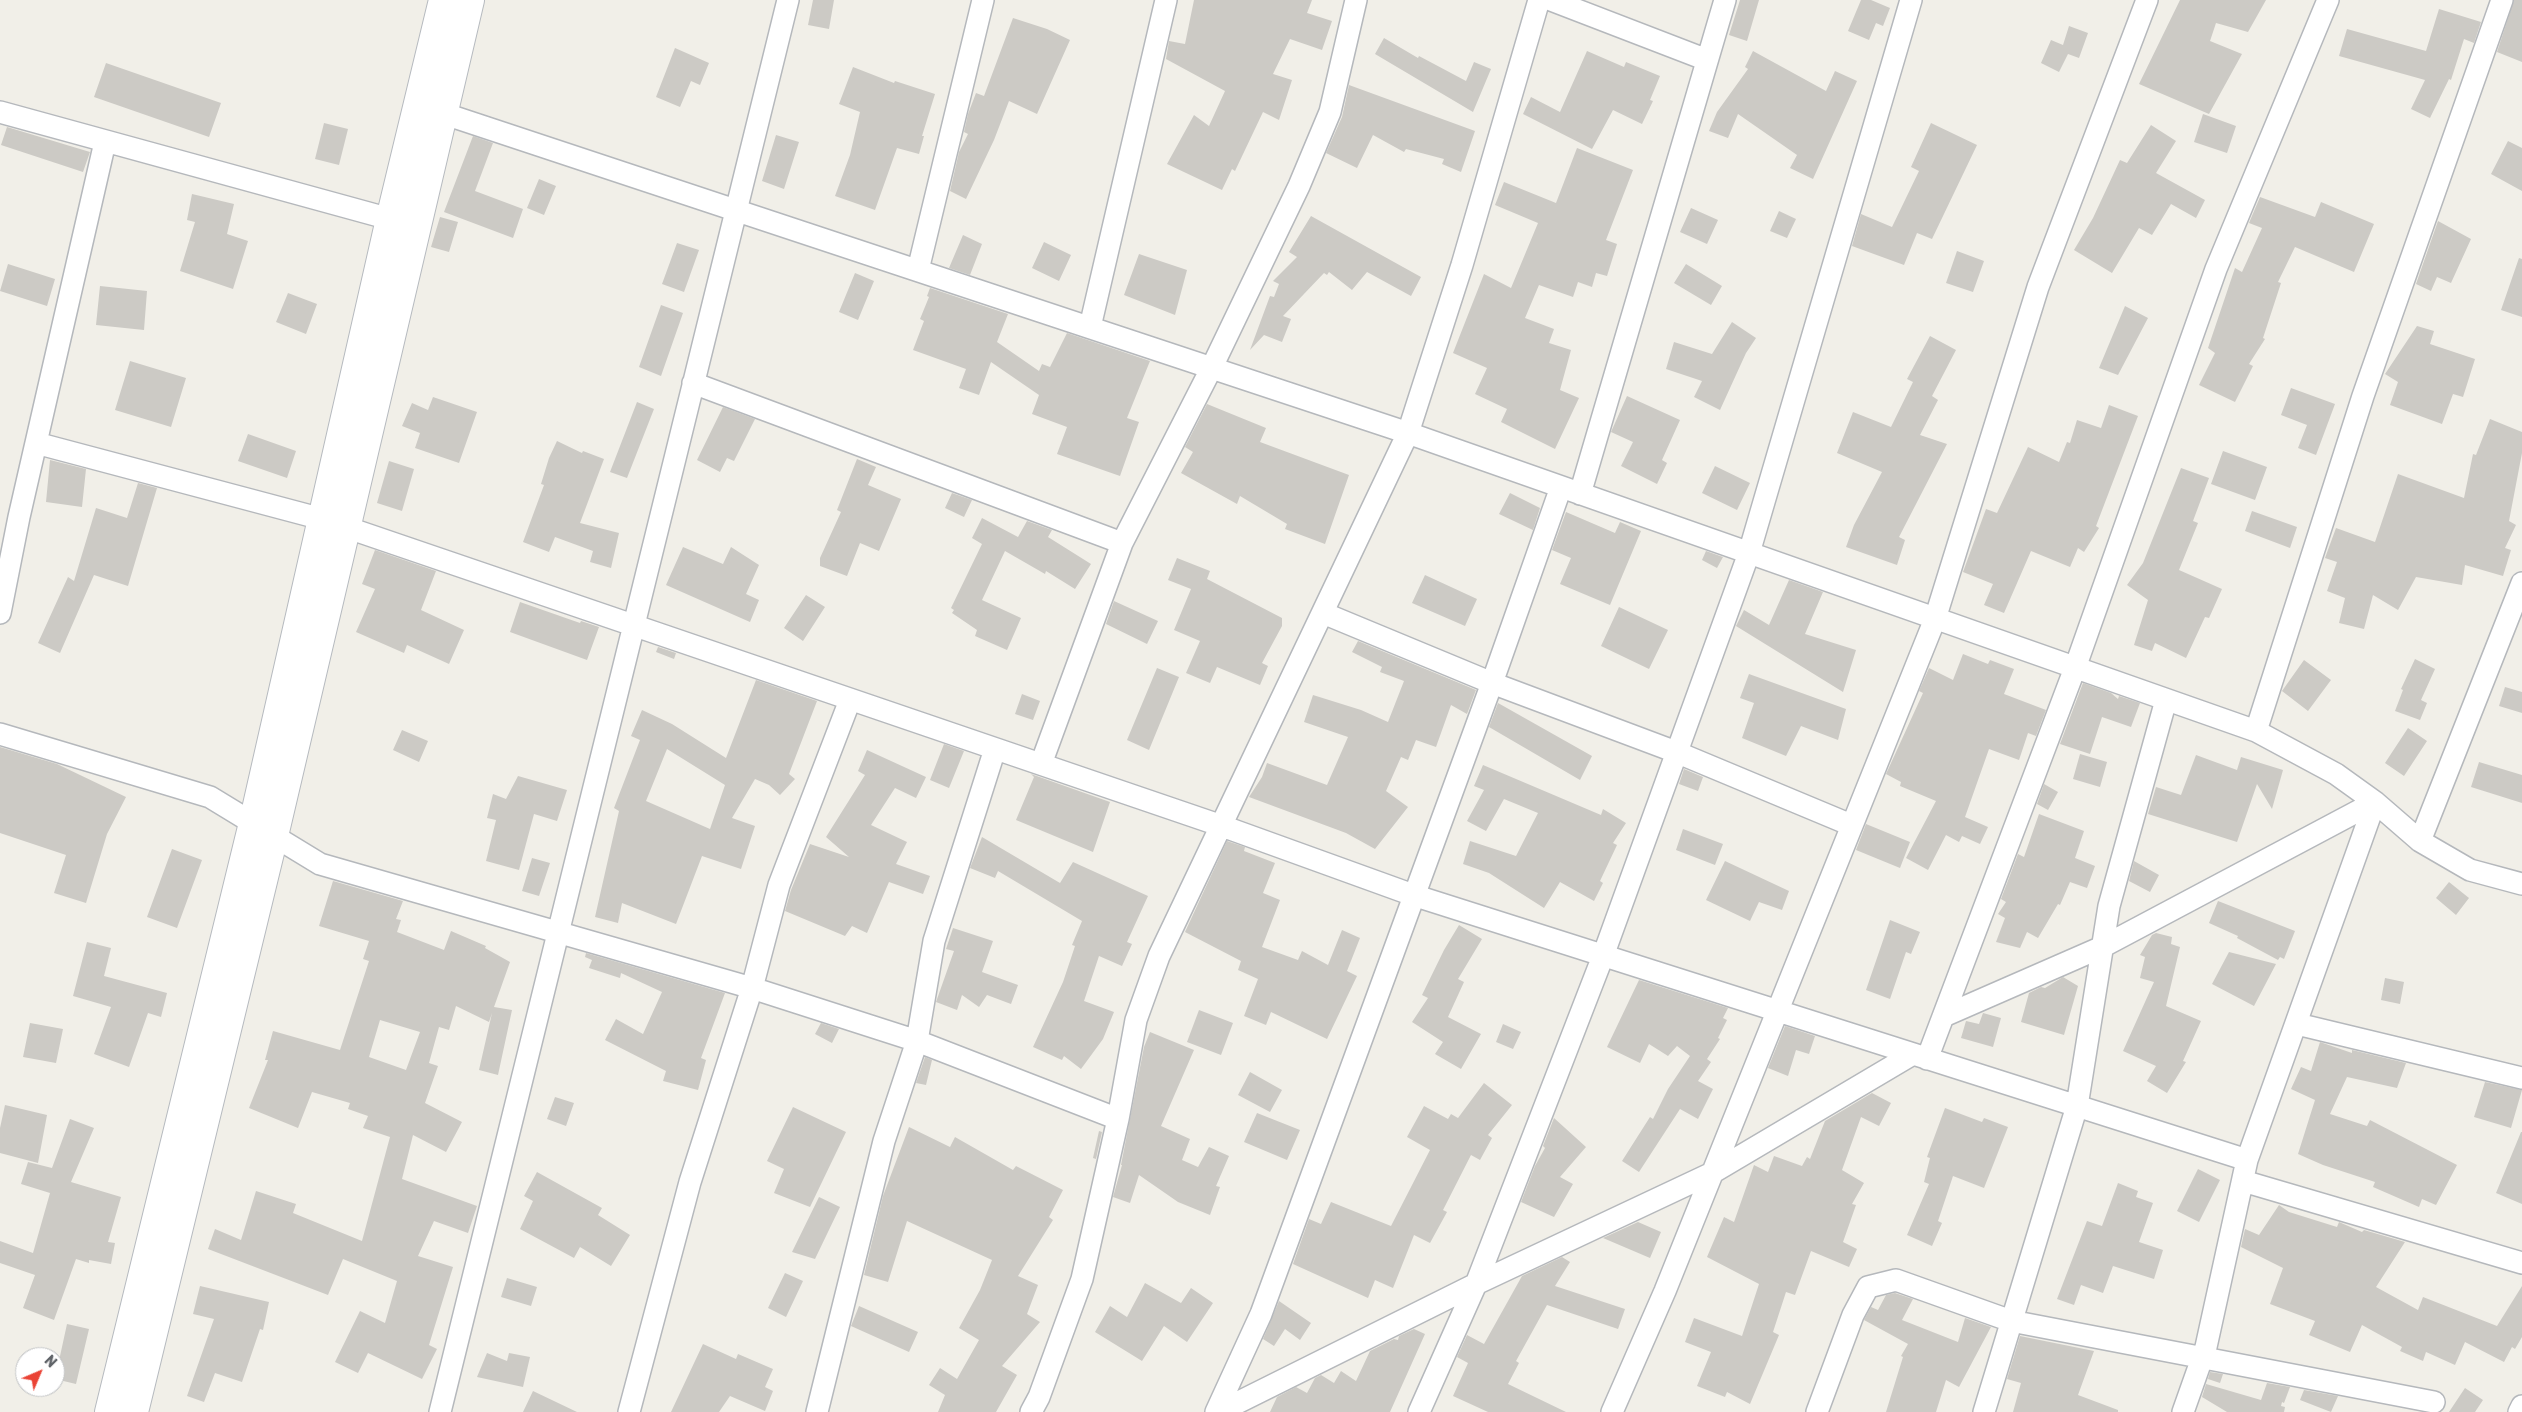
<!DOCTYPE html>
<html>
<head>
<meta charset="utf-8">
<style>
  body { margin:0 }
  #map { position:relative; width:2522px; height:1412px; overflow:hidden; background:#f1efe8; font-family:Rubik,sans-serif }
  canvas { display:block }
  .north { position:absolute; left:15px; top:1347px; width:50px; height:50px; box-sizing:border-box; background:#fff; border:1px solid #bfc1c3; border-radius:50%; rotate:45deg; font-size:14px; font-weight:700; line-height:20px; text-align:center; color:#5f6368 }
  .north::after { content:''; display:block; margin:auto; width:18px; height:22px; background:#ea4335; clip-path:polygon(50% 0,100% 100%,50% 72%,0 100%) }
</style>
</head>
<body>
<div id="map">
<canvas width="2522" height="1412"></canvas>
<div class="north">N</div>
</div>
<script>
const ctx = document.querySelector('canvas').getContext('2d');
ctx.lineJoin = 'round';
function fillPath(path, color) { ctx.fillStyle = color; ctx.fill(path, 'evenodd'); }
function stroke(path, color, width, dash) { ctx.strokeStyle = color; ctx.lineWidth = width; ctx.lineCap = dash ? 'butt' : 'round'; ctx.setLineDash(dash || []); ctx.stroke(path); }
fillPath(new Path2D(`
  M813,0H834L829,29L808,25Z
  M1194,0H1312L1307,13L1332,21L1322,50L1290,39L1273,74L1292,80L1279,120L1263,112L1235,171L1232,169L1222,190L1167,164L1194,115L1209,126L1225,91L1166,59L1169,41L1185,44Z
  M1740,0H1759L1747,41L1729,35Z
  M1861,0H1871L1890,8L1883,26L1876,23L1869,40L1848,31Z
  M2180,0H2266L2248,32L2216,23L2210,41L2242,54L2209,114L2139,84Z
  M2514,0H2522V62L2497,52Z
  M2439,9L2481,22L2474,43L2464,39L2451,80L2449,79L2430,118L2411,109L2425,80L2339,56L2347,29L2426,51Z
  M1013,18L1047,29L1070,40L1037,114L1009,101L994,140L966,199L950,191L959,152L968,134L964,132L968,114L976,93L984,96Z
  M2069,26L2088,33L2079,58L2068,54L2059,72L2041,63L2051,40L2063,45Z
  M1384,38L1418,58L1419,56L1466,81L1474,62L1491,69L1473,112L1375,54Z
  M675,48L709,63L700,85L691,81L680,107L656,97Z
  M1587,51L1624,67L1626,62L1660,76L1650,100L1653,101L1642,124L1613,110L1592,149L1523,114L1531,97L1560,112Z
  M1753,51L1826,91L1835,71L1857,81L1813,179L1790,168L1797,155L1738,114L1728,138L1709,131L1717,112L1748,69L1745,67Z
  M106,63L221,103L209,137L94,97Z
  M853,67L894,83L895,81L935,94L922,136H924L919,154L897,148L875,210L835,196L850,155L860,112L839,104Z
  M1349,85L1475,131L1461,172L1442,164L1444,159L1406,149L1404,152L1373,135L1357,168L1326,153L1342,117Z
  M2203,114L2236,126L2227,153L2194,142Z
  M324,123L348,129L339,165L315,159Z
  M1931,123L1977,145L1932,239L1917,233L1904,265L1852,246L1861,214L1892,227L1919,171L1911,167Z
  M2151,125L2176,141L2156,173L2205,200L2196,218L2171,204L2152,235L2139,228L2112,273L2074,250L2093,218L2120,160L2127,163Z
  M7,127L90,152L83,172L1,145Z
  M776,135L799,142L784,189L762,181Z
  M473,136L493,143L475,191L523,209L513,238L444,212Z
  M2508,141L2522,148V191L2491,174Z
  M1577,148L1633,170L1606,240L1617,244L1607,276L1596,273L1592,287L1578,282L1573,297L1539,285L1525,318L1554,329L1549,343L1571,350L1560,390L1579,398L1555,449L1501,422L1507,409L1475,394L1487,368L1453,353L1484,274L1511,288L1538,223L1495,205L1504,182L1556,203Z
  M539,179L556,186L544,215L527,208Z
  M192,194L234,204L227,234L248,241L233,289L180,271L195,222L187,220Z
  M2260,197L2315,217L2321,202L2374,224L2354,272L2295,247L2278,282L2281,283L2263,338L2265,339L2249,364L2253,366L2235,402L2199,385L2215,353L2208,348L2235,268L2242,272L2262,228L2249,223Z
  M1691,208L1718,220L1707,244L1680,232Z
  M1779,211L1796,219L1787,238L1770,231Z
  M1311,216L1421,277L1411,296L1367,272L1352,290L1329,272L1327,275L1324,273L1283,316L1291,319L1282,342L1264,335L1250,350L1270,296L1274,297L1279,284L1273,281L1297,257L1289,252Z
  M440,217L458,222L449,252L431,247Z
  M2438,221L2471,239L2451,283L2437,277L2431,291L2416,284Z
  M963,235L982,244L970,275L949,268Z
  M1044,242L1071,255L1059,281L1032,268Z
  M677,243L699,250L684,292L662,284Z
  M1957,251L1984,261L1973,292L1946,283Z
  M1139,254L1187,270L1175,315L1124,295Z
  M2519,258L2522,259V317L2501,310Z
  M8,264L55,279L47,306L0,291Z
  M1686,264L1722,286L1711,305L1674,283Z
  M855,273L874,281L858,320L839,312Z
  M100,286L147,291L144,330L96,325Z
  M930,288L1008,314L997,342L1039,371L1042,364L1050,367L1067,333L1150,361L1127,418L1139,422L1120,476L1057,454L1067,427L1032,414L1039,395L991,362L979,395L959,388L966,369L913,350L924,321L920,319L929,297L927,296Z
  M288,293L317,304L306,334L276,322Z
  M661,305L683,313L661,376L639,367Z
  M2125,306L2148,318L2118,375L2099,368Z
  M1732,322L1756,338L1746,353L1720,410L1694,397L1702,381L1666,369L1674,342L1712,354Z
  M2417,326L2434,331L2430,344L2475,359L2463,397L2453,394L2442,424L2390,405L2398,382L2385,374Z
  M1930,336L1956,350L1932,396L1938,400L1920,435L1947,444L1899,537L1905,540L1897,565L1846,547L1854,525L1882,472L1837,453L1853,412L1891,427L1913,382L1907,379Z
  M130,361L186,378L171,427L115,410Z
  M2291,388L2335,404L2316,455L2298,448L2307,425L2281,415Z
  M1627,396L1680,420L1662,460L1667,463L1657,484L1621,466L1633,442L1611,432Z
  M433,397L477,412L459,463L415,448L420,433L402,426L412,403L428,410Z
  M637,402L654,409L627,478L610,472Z
  M1207,404L1266,428L1260,442L1349,475L1325,544L1285,529L1287,524L1240,496L1237,504L1181,473L1193,452L1185,447Z
  M2109,405L2138,416L2096,526L2099,528L2084,552L2078,548L2070,567L2031,551L2004,613L1984,605L1993,584L1963,572L1986,509L1997,513L2028,447L2059,462L2067,442L2070,443L2077,420L2101,428Z
  M723,407L755,419L734,461L727,458L720,472L697,460Z
  M2490,419L2522,432V453L2509,521L2516,525L2505,548L2511,550L2503,576L2465,565L2462,585L2416,577L2398,610L2373,595L2364,629L2339,623L2345,598L2327,591L2337,562L2325,558L2336,528L2375,542L2398,474L2464,498L2473,454L2476,455Z
  M248,434L296,451L287,478L238,461Z
  M557,441L582,453L583,451L604,459L580,523L619,533L611,568L590,562L593,551L555,537L549,552L523,542L544,485L541,484L549,458Z
  M2223,451L2267,467L2255,500L2211,484Z
  M857,459L876,467L868,485L901,499L879,551L860,543L847,576L820,566V558L841,512L837,510Z
  M50,460L86,469L82,507L46,502Z
  M389,461L414,469L402,511L377,503Z
  M1715,466L1750,483L1737,510L1702,493Z
  M2181,468L2209,478L2193,521L2198,523L2179,570L2222,589L2209,618L2205,617L2186,658L2155,643L2152,651L2134,645L2148,600L2127,585L2143,563Z
  M138,483L157,488L128,586L94,575L60,653L38,643L68,577L74,581L96,508L127,518Z
  M952,493L972,500L964,517L945,508Z
  M1510,493L1540,508L1533,530L1499,514Z
  M2252,511L2297,527L2290,548L2245,531Z
  M1566,512L1615,533L1620,522L1641,531L1610,605L1560,584L1571,558L1552,550Z
  M982,518L1018,537L1027,521L1052,530L1048,537L1091,564L1075,589L1046,571L1045,574L1005,551L982,600L1021,618L1007,650L975,636L977,630L952,613L954,610L951,608L982,544L972,538Z
  M683,547L723,564L731,547L759,565L746,594L759,600L750,622L666,585Z
  M375,550L436,571L421,610L464,630L449,664L407,645L404,653L356,632L375,589L362,584Z
  M1706,551L1723,557L1717,568L1702,560Z
  M1177,558L1210,571L1207,579L1282,618V626L1262,663L1268,666L1260,685L1217,667L1210,683L1186,673L1200,641L1174,630L1191,589L1168,580Z
  M1425,575L1477,599L1465,626L1412,603Z
  M1789,580L1823,592L1805,634L1856,650L1843,692L1736,626L1744,610L1769,625Z
  M806,595L825,607L803,641L784,628Z
  M1114,601L1158,621L1147,644L1106,624Z
  M520,602L580,623L581,621L599,627L587,660L510,632Z
  M1619,607L1668,630L1649,669L1601,646Z
  M1358,641L1476,690L1467,714L1451,705L1436,747L1416,740L1408,760L1401,757L1386,791L1408,807L1375,849L1346,833L1249,797L1262,777L1267,763L1327,785L1348,737L1304,722L1313,695L1361,710L1388,722L1404,681L1380,672L1382,667L1352,652Z
  M658,647L676,653L674,659L656,652Z
  M1963,654L1988,664L1990,660L2014,669L2004,694L2046,710L2036,736L2028,733L2019,760L1989,749L1965,817L1988,827L1980,844L1962,836L1959,842L1946,835L1928,870L1906,858L1936,801L1900,786L1901,782L1886,774L1923,693L1919,691L1929,668L1953,680Z
  M2415,659L2435,669L2421,700L2427,703L2420,720L2395,711L2403,690L2401,689Z
  M2304,660L2331,680L2308,711L2282,691Z
  M1157,668L1179,677L1149,750L1127,740Z
  M1749,674L1846,709L1838,740L1801,726L1786,756L1742,738L1754,703L1740,698Z
  M756,680L817,701L789,774L795,779L780,795L769,785L755,779L732,818L755,826L741,869L702,856L676,924L622,903L618,923L595,917L619,811L614,808L640,740L631,736L642,710L672,724L726,758ZM667,749L725,785L710,829L646,801Z
  M2083,683L2111,693L2118,699L2119,696L2140,703L2131,727L2102,717L2090,754L2060,744Z
  M2505,687L2522,692V713L2499,706Z
  M1022,694L1040,701L1033,720L1015,714Z
  M1498,703L1592,756L1580,780L1489,727Z
  M2408,728L2427,741L2404,776L2385,763Z
  M402,730L428,741L419,762L393,750Z
  M944,744L964,751L949,788L930,780Z
  M0,747L57,764L126,797L107,834L86,903L54,893L66,855L0,833Z
  M867,750L926,777L916,798L895,788L871,825L907,842L896,864L930,876L923,894L889,882L867,933L852,926L845,936L785,911L791,890L810,844L849,857L826,837L865,775L858,771Z
  M2080,754L2107,762L2100,787L2073,779Z
  M2196,755L2237,770L2241,757L2283,770L2272,809L2257,784L2237,842L2148,814L2156,787L2181,795Z
  M2479,762L2522,775V803L2471,787Z
  M1483,765L1601,815L1603,809L1626,823L1613,843L1617,845L1600,881L1603,883L1594,901L1560,882L1544,908L1489,873L1463,864L1470,841L1516,856L1538,813L1504,799L1486,831L1467,821L1484,790L1474,786Z
  M1684,769L1703,777L1698,791L1679,784Z
  M1031,774L1110,802L1093,852L1016,820L1034,777Z
  M518,776L567,790L557,821L534,814L519,870L486,861L496,820L487,818L493,794L506,799Z
  M2044,784L2058,792L2048,810L2037,804Z
  M2039,814L2084,831L2075,858L2095,866L2087,888L2070,882L2060,905L2058,904L2038,938L2027,932L2020,948L1996,942L2005,918L1998,914L2006,902L2001,899L2018,854L2024,857Z
  M1866,824L1910,842L1900,868L1856,850Z
  M1683,829L1723,844L1715,865L1676,850Z
  M982,837L1060,883L1073,862L1148,896L1127,942L1132,944L1122,966L1099,956L1084,1001L1114,1012L1103,1039L1081,1069L1064,1056L1062,1060L1033,1047L1063,982L1075,946L1072,945L1082,921L998,871L995,878L970,868Z
  M1227,841L1245,847L1244,851L1275,863L1263,893L1280,900L1262,947L1298,960L1302,951L1328,965L1342,930L1360,938L1347,971L1357,976L1327,1039L1271,1012L1266,1025L1244,1016L1258,979L1238,970L1241,961L1185,932Z
  M172,849L202,860L177,928L147,917Z
  M532,858L550,863L539,896L522,891Z
  M1725,861L1789,891L1782,910L1759,902L1750,921L1706,900Z
  M2134,861L2159,875L2150,892L2129,881Z
  M333,881L403,901L396,919L401,920L397,932L444,950L451,931L486,946L485,948L510,962L494,1007L512,1010L498,1075L479,1070L492,1013L489,1022L456,1006L449,1030L439,1027L429,1063L438,1066L425,1103L462,1122L446,1152L413,1135L402,1179L477,1206L468,1233L434,1221L418,1256L453,1267L429,1345L437,1349L422,1379L368,1353L358,1373L335,1362L360,1311L385,1323L397,1281L343,1259L328,1295L208,1249L215,1229L241,1240L256,1191L296,1204L293,1213L362,1241L390,1137L363,1128L368,1116L348,1109L350,1103L312,1092L298,1128L249,1108L268,1060H265L273,1031L340,1050L369,961L363,959L369,941L319,926ZM380,1020L420,1032L406,1070L369,1057Z
  M2449,882L2469,898L2456,915L2436,898Z
  M2218,901L2295,931L2284,959L2280,957L2278,960L2237,938L2238,936L2209,923Z
  M1890,920L1920,932L1911,954L1906,952L1890,999L1866,990Z
  M1459,925L1482,939L1458,979L1464,982L1448,1017L1481,1034L1461,1069L1435,1054L1443,1042L1412,1022L1428,998L1422,995L1444,950Z
  M953,928L993,941L982,972L1018,985L1011,1004L987,995L979,1007L962,995L957,1010L936,1002L954,951L946,949Z
  M2156,933L2172,937L2171,944L2180,947L2166,1006L2201,1021L2183,1061L2186,1062L2167,1093L2147,1081L2156,1066L2123,1051L2154,982L2140,978L2145,957L2140,955L2152,935Z
  M87,942L111,948L104,976L167,993L161,1017L148,1013L129,1067L94,1054L111,1007L73,996Z
  M2229,952L2276,964L2254,1006L2212,984Z
  M586,953L725,993L701,1058L706,1060L698,1090L663,1081L666,1071L605,1040L616,1019L643,1034L662,992L621,973L620,978L589,968L592,960L585,957Z
  M2063,977L2078,986L2064,1035L2021,1022L2029,993L2041,987L2045,988Z
  M2385,978L2404,982L2400,1004L2381,1000Z
  M1639,980L1728,1008L1723,1018L1727,1020L1718,1038L1720,1039L1707,1059L1711,1062L1698,1081L1713,1089L1698,1119L1680,1109L1639,1172L1622,1161L1650,1117L1653,1119L1668,1089L1690,1056L1677,1046L1668,1056L1649,1044L1640,1063L1607,1047Z
  M1199,1010L1233,1023L1221,1055L1187,1042Z
  M1983,1013L2001,1018L1993,1047L1961,1038L1966,1021L1979,1024Z
  M30,1023L63,1029L56,1063L23,1057Z
  M821,1023L839,1029L832,1043L815,1034Z
  M1503,1024L1521,1032L1513,1049L1496,1042Z
  M1785,1026L1815,1036L1809,1054L1796,1050L1788,1076L1768,1068Z
  M1150,1032L1194,1050L1161,1126L1190,1139L1182,1160L1198,1167L1209,1147L1229,1156L1216,1186L1220,1187L1210,1215L1178,1202L1139,1175L1130,1203L1113,1197L1122,1165H1121L1144,1047Z
  M2320,1042L2352,1053V1050L2406,1063L2397,1088L2347,1077L2330,1114L2367,1126L2370,1120L2457,1165L2436,1205L2422,1199L2419,1207L2373,1187L2375,1182L2323,1165L2298,1154L2315,1100L2291,1089L2301,1067L2311,1071Z
  M925,1057L932,1060L926,1085L916,1083Z
  M1250,1072L1282,1090L1270,1112L1238,1095Z
  M2485,1082L2522,1090L2511,1128L2474,1117Z
  M1484,1083L1512,1105L1488,1135L1492,1138L1480,1160L1471,1155L1443,1210L1447,1212L1430,1243L1414,1235L1393,1288L1375,1280L1368,1298L1293,1264L1309,1219L1321,1224L1331,1202L1391,1226L1430,1150L1407,1137L1424,1106L1448,1119L1451,1114L1458,1118Z
  M1872,1093L1891,1103L1879,1126L1861,1117L1842,1170L1864,1183L1852,1204L1856,1205L1843,1242L1857,1249L1849,1267L1811,1251L1795,1295L1786,1292L1773,1332L1779,1335L1750,1404L1727,1392L1725,1397L1697,1386L1711,1352L1685,1342L1694,1318L1742,1336L1759,1284L1707,1257L1724,1217L1734,1222L1754,1165L1768,1172L1774,1156L1802,1166L1807,1157L1810,1159L1825,1121Z
  M555,1097L574,1103L566,1126L547,1119Z
  M5,1105L47,1115L38,1163L0,1153V1128Z
  M793,1107L846,1132L810,1207L774,1193L784,1169L767,1161Z
  M1945,1108L1982,1122L1984,1118L2008,1127L1984,1188L1953,1176L1938,1221L1942,1223L1932,1246L1907,1235L1929,1184L1924,1182L1930,1158L1927,1157Z
  M1257,1113L1300,1130L1287,1160L1244,1142Z
  M1554,1118L1586,1147L1560,1177L1573,1184L1554,1217L1521,1202L1535,1166L1545,1148L1543,1146Z
  M70,1119L94,1128L71,1182L121,1197L108,1242L115,1243L111,1264L89,1260V1263L76,1259L54,1320L23,1308L35,1275L0,1263V1241L33,1253L50,1193L21,1184L28,1162L52,1168Z
  M909,1127L950,1147L955,1137L1013,1170L1016,1166L1063,1190L1049,1217L1053,1220L1018,1276L1038,1285L1027,1314L1040,1322L1002,1366L1017,1375L996,1412H938L945,1395L929,1385L940,1368L957,1379L979,1340L959,1328L980,1290L992,1260L907,1221L888,1282L864,1275L883,1196Z
  M1099,1131L1102,1132L1096,1159L1093,1158Z
  M2521,1132H2522V1204L2496,1193Z
  M2198,1169L2220,1180L2199,1222L2177,1211Z
  M537,1172L602,1208L598,1215L630,1235L611,1266L580,1247L574,1258L520,1229L533,1201L524,1196Z
  M2118,1183L2138,1191L2136,1197L2153,1203L2139,1242L2163,1250L2154,1279L2113,1266L2103,1293L2081,1285L2074,1305L2057,1299L2087,1221L2102,1226Z
  M819,1197L840,1207L815,1259L792,1252Z
  M2279,1205L2289,1212L2337,1227L2339,1222L2362,1232L2364,1230L2405,1242L2376,1287L2418,1310L2423,1297L2497,1326L2522,1286V1337L2515,1349L2512,1347L2504,1362L2465,1342L2455,1365L2426,1352L2423,1361L2400,1351L2402,1347L2362,1325L2350,1352L2309,1335L2315,1321L2270,1304L2283,1268L2241,1247L2245,1229L2259,1235Z
  M1638,1222L1661,1232L1650,1258L1603,1238Z
  M1562,1257L1570,1262L1555,1286L1625,1309L1618,1329L1547,1305L1516,1361L1519,1363L1508,1384L1566,1412H1488L1453,1396L1468,1363L1457,1357L1467,1335L1484,1344L1522,1276Z
  M785,1273L803,1281L786,1317L768,1308Z
  M507,1278L537,1287L531,1306L501,1297Z
  M1145,1283L1181,1303L1191,1288L1213,1303L1187,1342L1164,1326L1142,1361L1095,1332L1110,1306L1127,1317Z
  M200,1286L269,1302L263,1330L260,1329L242,1382L215,1373L204,1402L187,1396L214,1319L193,1314Z
  M1895,1293L1913,1299L1902,1320L1958,1342L1965,1318L1991,1327L1959,1387L1946,1380L1936,1412H1886L1903,1357L1901,1356L1908,1344L1864,1320L1871,1307L1878,1310L1886,1295Z
  M1279,1301L1311,1323L1300,1340L1285,1329L1274,1346L1263,1339Z
  M859,1306L918,1332L909,1352L851,1326Z
  M67,1324L89,1329L76,1384L55,1379Z
  M1414,1329L1425,1334L1390,1412H1270L1277,1397L1296,1387L1307,1393L1315,1378L1321,1375L1334,1383L1341,1371L1356,1381L1370,1351L1394,1339L1398,1340L1399,1336Z
  M2020,1336L2094,1351L2078,1395L2118,1410V1412H2013L2021,1383L2007,1379Z
  M703,1344L736,1359L738,1354L773,1369L765,1387L773,1391L765,1411L730,1396L719,1412H671Z
  M487,1353L507,1361L509,1353L530,1357L523,1387L477,1377Z
  M2210,1372L2223,1374L2220,1383L2208,1379Z
  M2267,1383L2290,1387L2284,1403L2282,1402L2281,1406L2285,1407L2284,1412H2227L2202,1397L2206,1384L2261,1400Z
  M2465,1388L2483,1400L2475,1412H2449Z
  M2304,1390L2338,1396L2331,1412L2300,1400Z
  M533,1391L577,1412H523Z`), '#cccac5');
const minor = new Path2D(`
  M1551,0L1707,60
  M0,112L390,219
  M442,113L1408,433L2256,731L2336,774L2375,802L2420,841L2470,870L2522,884
  M918,270L983,0
  M1090,327L1166,0
  M693,383L1122,543
  M36,443L322,519L1222,826L1413,895L2247,1160
  M1580,494L1725,0
  M0,613L19,517L105,142
  M1323,613L1492,683L1676,752L1851,825
  M2256,731L2363,396L2502,0
  M0,734L210,797L320,864L752,988L917,1041L1118,1119
  M1041,764L1122,543L1212,367L1299,186L1330,112L1356,0
  M2420,841L2522,583
  M1944,1016L2102,947L2375,802
  M2297,1024L2522,1078
  M1927,1059L2075,668L2216,269L2328,0
  M2243,1181L2522,1263
  M440,1412L788,0
  M629,1412L690,1182L752,988L779,885L850,700
  M817,1412L884,1141L917,1041L934,941L995,749
  M1031,1412L1039,1397L1082,1279L1118,1119L1136,1020L1159,956L1408,433L1462,265L1539,0
  M1216,1412L1261,1314L1492,683L1561,487
  M1219,1412L1476,1284L1712,1173L1913,1054
  M1419,1412L1476,1284L1603,956L1749,553L1911,0
  M1612,1412L1665,1291L1935,619L2038,287L2147,0
  M1817,1412L1853,1315L1868,1287L1896,1280L2011,1321L2434,1402
  M1984,1412L2077,1106L2109,906L2166,700
  M2183,1412L2206,1347L2247,1160L2375,802
  M2519,1412L2522,1406`);
const secondary = new Path2D(`
  M109,1412L253,823L390,219L443,0
  M134,1412L274,836L470,0`);
stroke(minor, '#b5b8bc', 24);
stroke(secondary, '#b6babf', 30);
stroke(minor, '#fff', 21);
stroke(secondary, '#fff', 28);
</script>
</body>
</html>
